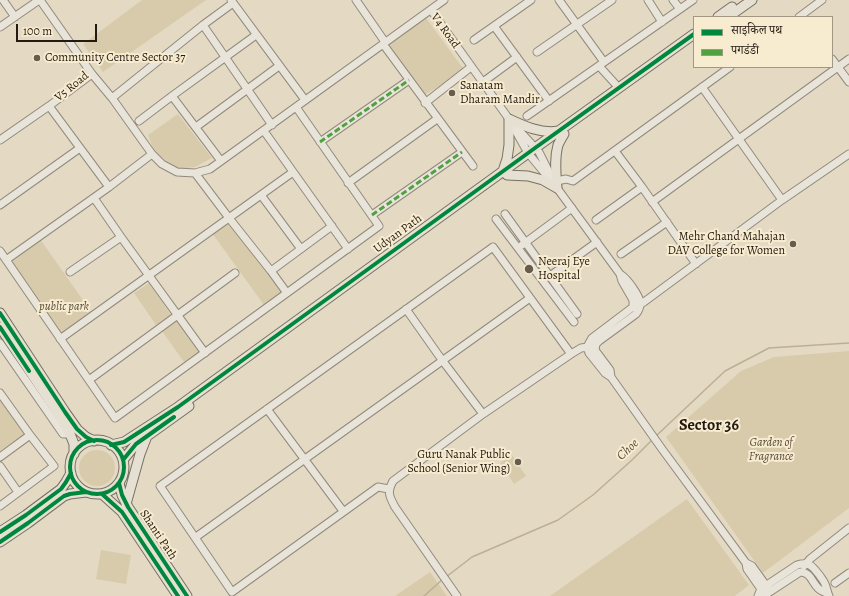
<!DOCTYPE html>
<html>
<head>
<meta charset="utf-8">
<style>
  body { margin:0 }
  #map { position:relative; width:849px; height:596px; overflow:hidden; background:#e4dac3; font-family:Alegreya,"Noto Serif Devanagari",serif }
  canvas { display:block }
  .legend { position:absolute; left:693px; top:16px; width:140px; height:52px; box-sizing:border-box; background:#f7ebd0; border:1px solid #a29783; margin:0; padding:5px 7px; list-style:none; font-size:12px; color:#221910 }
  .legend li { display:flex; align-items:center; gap:8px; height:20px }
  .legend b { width:20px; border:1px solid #a29783 }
  .scale { position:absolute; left:16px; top:24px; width:81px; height:18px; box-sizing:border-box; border:2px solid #221910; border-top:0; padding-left:5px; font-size:12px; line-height:14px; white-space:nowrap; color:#221910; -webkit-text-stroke:3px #f7ebd0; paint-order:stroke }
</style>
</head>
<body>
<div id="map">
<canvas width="849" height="596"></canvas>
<ul class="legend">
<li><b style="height:5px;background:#00873e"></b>साइकिल पथ</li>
<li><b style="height:5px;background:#50a13f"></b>पगडंडी</li>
</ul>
<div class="scale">100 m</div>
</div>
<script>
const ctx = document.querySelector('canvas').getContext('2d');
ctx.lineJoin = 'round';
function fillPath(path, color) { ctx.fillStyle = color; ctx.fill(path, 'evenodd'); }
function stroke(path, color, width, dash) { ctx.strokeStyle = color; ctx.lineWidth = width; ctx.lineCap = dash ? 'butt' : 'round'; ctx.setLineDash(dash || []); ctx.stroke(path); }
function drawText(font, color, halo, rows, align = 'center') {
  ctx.font = font + ' Alegreya,serif'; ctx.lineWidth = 4; ctx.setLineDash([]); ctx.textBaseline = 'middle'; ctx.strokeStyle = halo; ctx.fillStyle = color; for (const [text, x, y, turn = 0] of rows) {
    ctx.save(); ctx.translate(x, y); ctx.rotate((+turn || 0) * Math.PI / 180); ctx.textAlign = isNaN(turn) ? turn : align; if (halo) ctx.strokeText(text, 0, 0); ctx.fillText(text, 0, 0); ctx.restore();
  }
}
fillPath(new Path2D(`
  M142,0H206L103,72L83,44Z
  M426,18L465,71L426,94L423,93L386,45Z
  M178,114L212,158L195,167L177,169L160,156L153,148L148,135Z
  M231,219L283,292L264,305L212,233Z
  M40,239L92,313L60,337L9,261Z
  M149,283L171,315L156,325L134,293Z
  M177,320L199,352L184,362L162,331Z
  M849,351V508L763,573L666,437L741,371L774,357Z
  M0,400L25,434L0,451Z
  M79 468a18 18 0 1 1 36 0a18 18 0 1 1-36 0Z
  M512,455L526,476L514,484L500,463Z
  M687,499L749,585L735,596H550Z
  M101,550L131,555L126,584L96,579Z
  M430,572L447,596H395Z`), '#d8cbac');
stroke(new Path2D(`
  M656,436L725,371L769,348L849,343
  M446,577L472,557L558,520L593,495L632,460L652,440
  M424,596L443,579`), '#bcaf93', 1.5);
const minor = new Path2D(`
  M3,0L15,17
  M40,0L92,74L112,98L152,154L162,164L177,172L195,173L210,169L444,0
  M231,0L305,100
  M356,0L385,42
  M559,0L604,62
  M648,0L662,22
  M673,0L680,9
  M431,10L509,119L528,153L557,188L620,274C626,278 629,282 633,288C639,297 644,304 636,314L599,341L596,344L595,350L610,370L611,377L662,449L746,563L752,566L770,591
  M799,17L822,0
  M203,25L272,125
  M494,26L549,101
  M0,27L39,0
  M474,40L531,0
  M383,44L473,166
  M537,52L612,0
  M832,59L849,82
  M599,66L619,88
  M483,82L517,57
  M702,87L782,200
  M172,96L221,161
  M112,98L203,25L233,3
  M425,103L471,67
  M49,106L109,187
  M527,116L693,0
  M139,121L172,96L256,35
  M196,127L279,66
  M517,128L539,152L551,176
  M264,131L348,249
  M0,140L49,106L92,74
  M320,142L409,80
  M615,151L642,187L696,264
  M195,173L229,218L271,271L287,293
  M557,181L566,179L573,181L730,67
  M348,183L437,119
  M261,195L301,249
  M94,198L121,237L205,353
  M652,202L849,59
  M0,205L80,148
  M505,214L577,314
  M372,215L462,152
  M496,219L574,322
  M596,220L642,187
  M522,245L572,208
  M0,251L115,418L379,226L296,107
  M621,254L667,222
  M6,260L109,187L152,154
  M271,271L332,226
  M70,272L121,237
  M550,276L597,242
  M634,305L640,304L644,302L782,200L849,154
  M406,309L442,360L483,414
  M60,339L293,172
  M0,343L63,434H70
  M611,377L605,373L589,353L588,350V345L592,338L633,307V300L622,281L620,274
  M89,380L235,273
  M0,393L30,435L54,466L0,506
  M267,409L343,511
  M0,457L30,435
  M0,466L18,492
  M389,489L378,487L232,592L160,486L493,247L571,354
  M196,537L530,298
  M746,563L747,569L763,592
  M804,566L810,559L849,528
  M835,583L849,573
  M457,596L395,507C389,496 387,492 393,481L483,414L571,354L581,348L595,346
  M758,596L761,589L797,565C810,561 813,567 820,576C822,579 824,581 825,584C827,588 827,592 829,596
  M763,596L765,595L800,572C811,572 812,583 819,589C821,591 825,592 828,594`);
const major = new Path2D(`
  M718,17L732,7
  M728,17L752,0
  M503,171L507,159L509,145V119C524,126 541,134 558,131
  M507,175L528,176L543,180L557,188
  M557,188C556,174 554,159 558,145C560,141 562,137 564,134
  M0,313L65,412L77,429L86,437L94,441
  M0,327L59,415L70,434L74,444V454
  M70 467a27 27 0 1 1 54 0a27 27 0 1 1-54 0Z
  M111,445L124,442L178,407L535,148L694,34
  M123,460L136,444L189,406
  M119,483L122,495L128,507L187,596
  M102,494L122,512L178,596
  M126,504L140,454L147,436
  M0,532L26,515L61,489L66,482L71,473
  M0,542L28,523L64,496L70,494L86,492`);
stroke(minor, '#918a7d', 9);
stroke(major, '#767064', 11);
stroke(minor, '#e9e4d9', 7);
stroke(major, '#e6e0d2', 9);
stroke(new Path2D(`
  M320,142L409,80
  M372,215L462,152`), '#50a13f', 3, [6, 3]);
stroke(new Path2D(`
  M0,313L65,412L77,429L86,437L94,441
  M0,327L29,371
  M70 467a27 27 0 1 1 54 0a27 27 0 1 1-54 0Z
  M111,445L124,442L178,407L535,148L694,34
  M123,460L136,444L174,417
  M119,483L122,495L128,507L187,596
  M102,494L122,512L178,596
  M0,532L26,515L61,489L66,482L71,473
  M0,542L28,523L64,496L70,494L86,492`), '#00873e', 4);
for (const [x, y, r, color] of [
  [37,58,4,"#665d4f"],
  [452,93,4,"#665d4f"],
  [793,244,4,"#665d4f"],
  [529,269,5,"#665d4f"],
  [518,462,4,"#665d4f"]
]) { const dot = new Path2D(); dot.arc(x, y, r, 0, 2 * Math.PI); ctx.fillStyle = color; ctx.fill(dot); stroke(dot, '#f7ebd0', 1.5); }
drawText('12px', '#221910', '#f7ebd0', [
  ["V4 Road",445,31,54],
  ["V5 Road",72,87,-39],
  ["Udyan Path",398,234,-36],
  ["Shanti Path",158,535,56]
]);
drawText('12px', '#221910', '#f7ebd0', [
  ["Community Centre Sector 37",45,58],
  ["Sanatam",460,86],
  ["Dharam Mandir",460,100],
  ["Mehr Chand Mahajan",785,237,"right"],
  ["DAV College for Women",785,251,"right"],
  ["Neeraj Eye",538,262],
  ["Hospital",538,276],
  ["Guru Nanak Public",510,455,"right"],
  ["School (Senior Wing)",510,469,"right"]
], 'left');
drawText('italic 12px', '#564b39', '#f7ebd0', [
  ["public park",64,307],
  ["Garden of",771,443],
  ["Fragrance",771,457]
]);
drawText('italic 13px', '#594d3c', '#f7ebd0', [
  ["Choe",628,450,-43]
]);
drawText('bold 16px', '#221910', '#f7ebd0', [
  ["Sector 36",709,426]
]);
</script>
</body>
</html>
